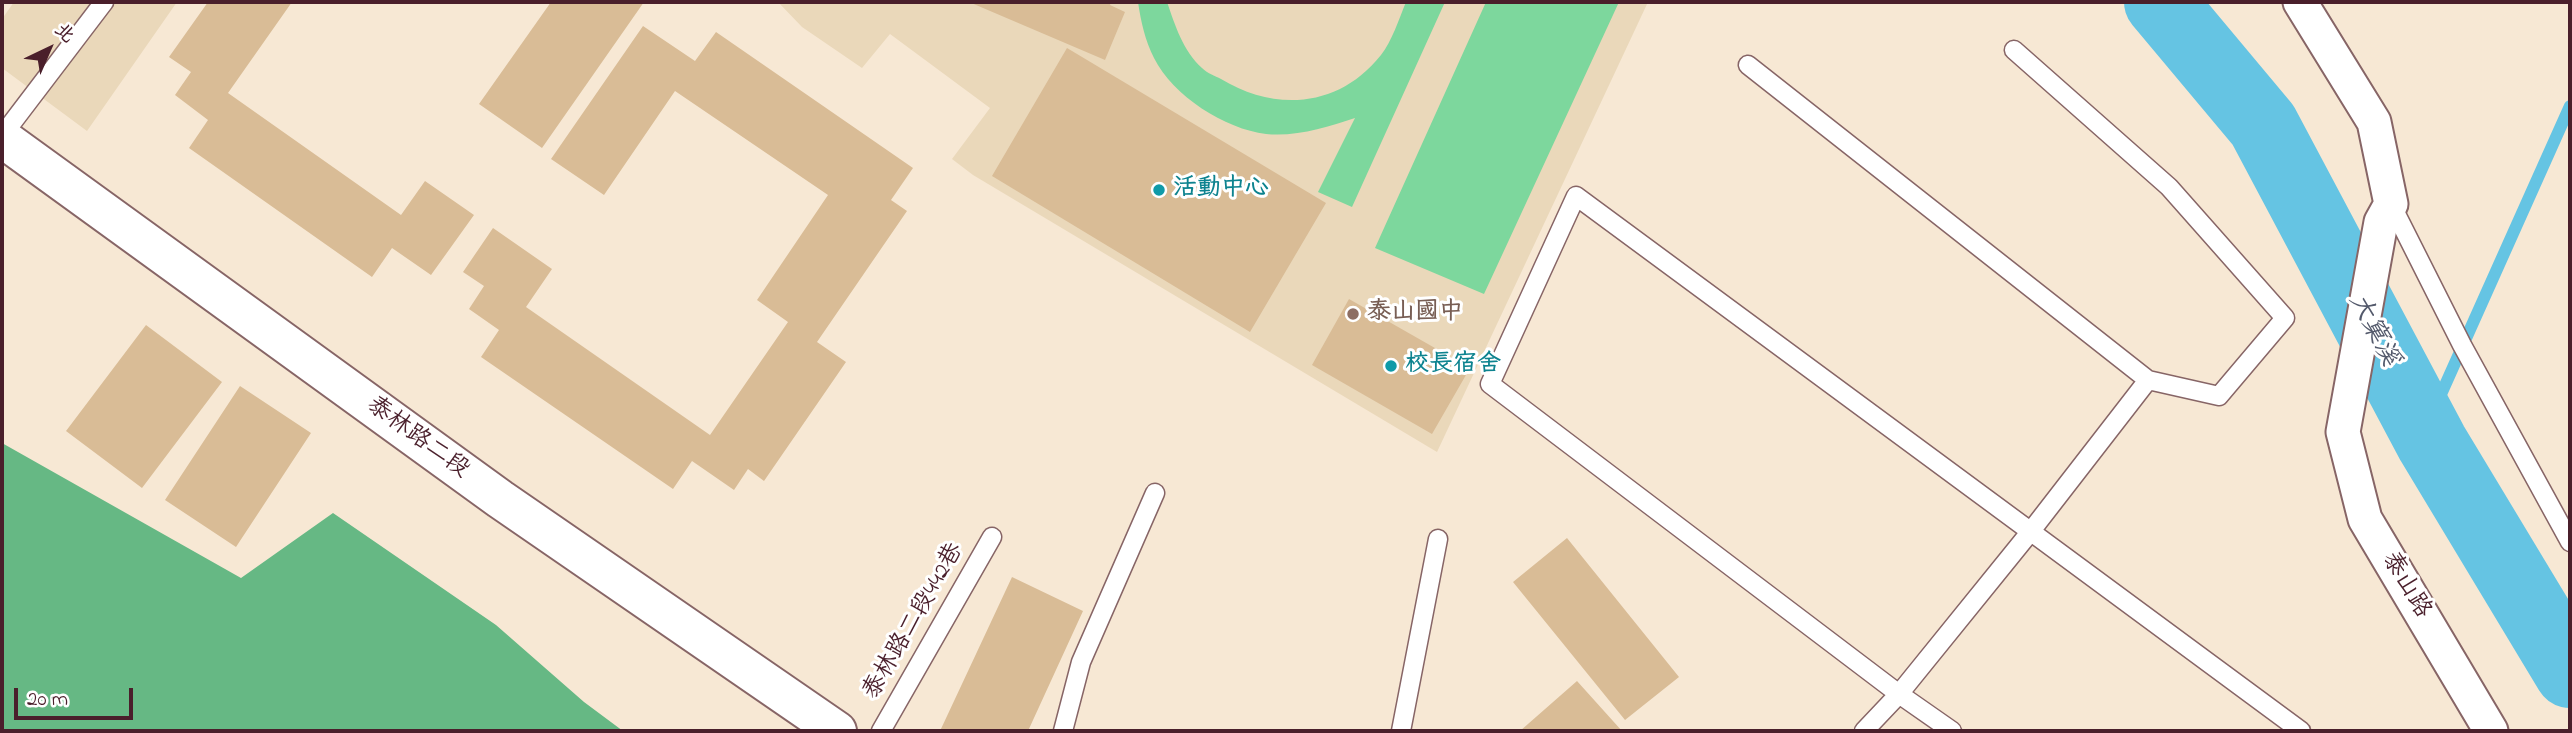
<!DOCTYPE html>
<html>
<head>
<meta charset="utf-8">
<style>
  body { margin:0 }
  #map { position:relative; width:2572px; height:733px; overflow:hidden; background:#f7e8d4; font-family:"Indie Flower","LXGW WenKai TC",sans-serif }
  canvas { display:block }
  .frame { position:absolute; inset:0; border:4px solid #4a1f2b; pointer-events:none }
  .north { position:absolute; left:14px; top:14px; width:70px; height:70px; -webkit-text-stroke:5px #fff; paint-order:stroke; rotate:44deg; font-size:19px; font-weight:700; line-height:28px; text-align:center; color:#4a1f2b }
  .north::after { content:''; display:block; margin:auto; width:24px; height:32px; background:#4a1f2b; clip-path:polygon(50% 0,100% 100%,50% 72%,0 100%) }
  .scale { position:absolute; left:14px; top:688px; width:119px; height:32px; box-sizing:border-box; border:4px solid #4a1f2b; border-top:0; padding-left:9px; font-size:21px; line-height:24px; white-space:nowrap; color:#4a1f2b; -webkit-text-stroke:5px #fff; paint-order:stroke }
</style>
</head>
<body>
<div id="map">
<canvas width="2572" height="733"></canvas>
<div class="frame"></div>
<div class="north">北</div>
<div class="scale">20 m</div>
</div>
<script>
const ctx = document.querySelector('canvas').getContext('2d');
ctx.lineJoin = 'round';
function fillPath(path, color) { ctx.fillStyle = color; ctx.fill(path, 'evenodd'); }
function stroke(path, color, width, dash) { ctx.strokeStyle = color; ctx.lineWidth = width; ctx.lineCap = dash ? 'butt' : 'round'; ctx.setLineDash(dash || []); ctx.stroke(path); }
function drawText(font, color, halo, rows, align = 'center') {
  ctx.font = font + ' "Indie Flower","LXGW WenKai TC",sans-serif'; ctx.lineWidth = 6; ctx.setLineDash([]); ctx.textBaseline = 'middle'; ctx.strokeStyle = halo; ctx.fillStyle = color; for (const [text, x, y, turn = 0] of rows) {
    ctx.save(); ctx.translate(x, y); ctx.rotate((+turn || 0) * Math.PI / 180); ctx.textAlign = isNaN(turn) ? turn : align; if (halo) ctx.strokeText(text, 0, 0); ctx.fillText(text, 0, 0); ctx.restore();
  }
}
fillPath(new Path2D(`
  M14,2H177L87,131L2,68V19Z
  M778,2H1648L1437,452L973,175L952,159L990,108L890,34L862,68L802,27Z`), '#ead8ba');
fillPath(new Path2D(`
  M1138,2H1167C1175,25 1183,51 1202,68C1207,73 1215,76 1221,79C1275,112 1339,108 1381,55C1392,41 1399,19 1406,2H1445L1352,207L1318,192L1355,118C1327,127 1297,137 1266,134C1225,129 1173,96 1154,58C1145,40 1141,22 1138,2Z
  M1486,2H1619L1484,294L1375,248Z`), '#7dd79d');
fillPath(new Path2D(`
  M2,443L241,578L333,513L496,625L584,702L623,731H2Z`), '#66b884');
stroke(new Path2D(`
  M2425,430L2570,106`), '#65c4e3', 12);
stroke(new Path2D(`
  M2160,2L2263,125L2432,443L2570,672`), '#65c4e3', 72);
fillPath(new Path2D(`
  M208,2H292L228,93L401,215L425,181L474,215L431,275L392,248L372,277L189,148L208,120L175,95L191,72L169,57Z
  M551,2H644L542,148L479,104Z
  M969,2H1111L1110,5L1125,12L1105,60Z
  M643,26L695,61L716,32L913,168L891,200L907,211L817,342L846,362L764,481L748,469L734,490L692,461L673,489L481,357L499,330L469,309L484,286L463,272L493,228L552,269L526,307L710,435L788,322L757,300L828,195L675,91L604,195L551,159Z
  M1067,48L1326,203L1250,332L992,176Z
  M1349,299L1470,368L1432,434L1312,365Z
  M146,325L222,382L142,488L66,431Z
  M240,386L311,433L236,547L165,500Z
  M1567,538L1679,677L1625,720L1513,582Z
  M1012,577L1083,611L1028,731H940Z
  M1577,681L1622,731H1520Z`), '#d9bc96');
const lane = new Path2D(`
  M2014,50L2169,187L2285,318L2219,396L2148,380L2031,531L1899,694L1490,384L1576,196L2301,731
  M1748,65L2148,380
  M2,136L104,2
  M2391,204L2462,345L2570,542
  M881,731L992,537
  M1063,731L1081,662L1155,493
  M1401,731L1438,539
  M1864,731L1899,694L1952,731`);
const street = new Path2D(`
  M2300,2L2374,122L2391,204L2381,222L2343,432L2365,519L2491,731`);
const secondary = new Path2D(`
  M2,138L500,499L837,731`);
stroke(lane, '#876566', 21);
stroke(street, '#876566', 37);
stroke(secondary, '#876566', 42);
stroke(lane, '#fff', 18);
stroke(street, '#fff', 33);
stroke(secondary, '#fff', 38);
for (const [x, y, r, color] of [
  [1159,190,7,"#0f9aa8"],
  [1353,314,7,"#8d6e63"],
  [1391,366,7,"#0f9aa8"]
]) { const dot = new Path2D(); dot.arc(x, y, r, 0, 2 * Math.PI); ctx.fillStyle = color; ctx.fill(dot); stroke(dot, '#fff', 2.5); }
drawText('bold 24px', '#0d838f', '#fff', [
  ["活動中心",1173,190],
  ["校長宿舍",1405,366]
], 'left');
drawText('bold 24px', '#785e54', '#fff', [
  ["泰山國中",1367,314]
], 'left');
drawText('24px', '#4a1f2b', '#fff', [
  ["泰林路二段",417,439,36],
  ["泰山路",2405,586,59],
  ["泰林路二段442巷",915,622,-60]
]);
drawText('italic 26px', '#53596b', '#fff', [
  ["大窠溪",2372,331,62]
]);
</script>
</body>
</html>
